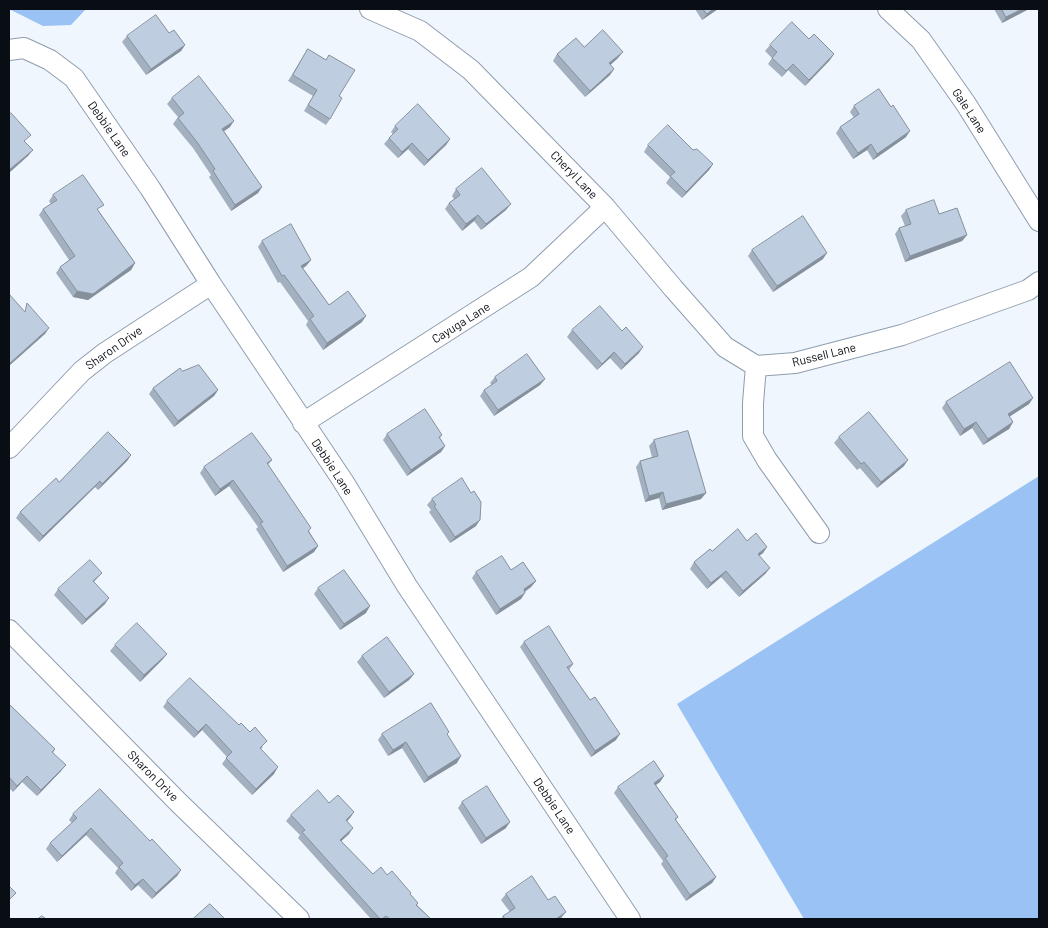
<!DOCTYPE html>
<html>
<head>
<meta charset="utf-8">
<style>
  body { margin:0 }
  #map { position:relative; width:1048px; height:928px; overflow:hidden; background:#f0f6fd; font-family:Barlow,sans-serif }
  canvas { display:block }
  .frame { position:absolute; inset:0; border:10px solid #090e14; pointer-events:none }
</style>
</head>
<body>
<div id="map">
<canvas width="1048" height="928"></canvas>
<div class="frame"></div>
</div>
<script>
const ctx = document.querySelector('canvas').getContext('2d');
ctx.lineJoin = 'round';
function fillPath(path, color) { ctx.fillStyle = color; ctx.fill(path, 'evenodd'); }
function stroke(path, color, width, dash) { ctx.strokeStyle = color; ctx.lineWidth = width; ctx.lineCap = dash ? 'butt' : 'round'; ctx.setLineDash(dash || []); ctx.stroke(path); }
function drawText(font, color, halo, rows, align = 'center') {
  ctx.font = font + ' Barlow,sans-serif'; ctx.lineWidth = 4; ctx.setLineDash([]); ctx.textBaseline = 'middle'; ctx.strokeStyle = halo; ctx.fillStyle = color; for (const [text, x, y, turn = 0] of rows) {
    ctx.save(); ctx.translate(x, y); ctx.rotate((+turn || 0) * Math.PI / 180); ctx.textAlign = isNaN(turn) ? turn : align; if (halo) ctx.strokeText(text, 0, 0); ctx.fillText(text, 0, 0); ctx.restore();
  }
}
fillPath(new Path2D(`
  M9,9H86L71,25L43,26Z
  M1039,476V919H804L677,704Z`), '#9ac2f4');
const minor = new Path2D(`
  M370,9L420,31L471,70L605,207L673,288L725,347L756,366
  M888,9L921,40L966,104L1039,221
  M9,50L24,48L50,60L74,78L150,188L211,284L343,481L407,586L630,919
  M756,366L795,363L902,335L1028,290L1039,282
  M756,366L753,403V436L767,460L819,533
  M303,423L531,277L605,207
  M9,448L82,371L105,353L211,284
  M9,630L179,803L299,919`);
stroke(minor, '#8f9dae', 22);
stroke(minor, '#fff', 20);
fillPath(new Path2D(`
  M695,9H718L702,20Z
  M994,9H1029L1002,23Z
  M169,33L185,45L181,51L146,75L122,42L127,36Z
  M770,45L830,60L805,86L788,70L782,77L768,64L772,58L765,51Z
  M584,47L618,58L610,65L614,69L610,75L585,97L553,61L557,54Z
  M308,49L326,60L329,55L339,96L330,119L326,125L304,111L313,96L288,81Z
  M172,98L230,127L224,131L262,187L258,193L231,211L209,177L211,175L193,148L173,124L178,117L167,104Z
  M854,106L906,137L873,160L867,150L853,159L836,133L840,127L854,118L850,112Z
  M395,126L450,139L446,145L424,166L408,149L398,158L384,144L389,138L393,134L391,132Z
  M648,145L693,150L713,164L709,170L682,198L666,183L670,177L644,152Z
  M456,189L506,210L481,230L474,221L462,231L445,209L449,203L454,199L452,196Z
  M53,195L99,211L135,263L131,270L88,300L73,297L56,273L60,267L69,260L39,215L43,209L51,204L49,201Z
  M906,210L939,214L967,235L962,241L905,262L895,234L899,228L905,226L901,216Z
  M262,241L311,260L306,266L303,268L329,305L362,322L323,350L306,325L308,321L280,282L278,283L258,247Z
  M752,250L823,259L773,292L748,256Z
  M572,330L639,353L621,370L610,358L597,370L567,337Z
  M182,371L218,390L214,396L174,427L149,394L153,388Z
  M495,377L545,379L540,385L494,416L480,396L484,390L492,385L490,383Z
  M1033,398L1029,404L1009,417L1013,422L1009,429L983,445L972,428L960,436L942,408L946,402Z
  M387,434L442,435L440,438L445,446L441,452L407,476L383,440Z
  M839,437L904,466L877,488L860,468L857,470L834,443Z
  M654,440L706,493L701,499L662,510L659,498L645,502L636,467L640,461L652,457L649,446Z
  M131,455L127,461L98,490L95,487L39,542L16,518L20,512L59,482Z
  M272,460L268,465L311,528L309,531L318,546L314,552L283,572L256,529L258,527L229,486L215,496L200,473L204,467Z
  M432,499L476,526L450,543L429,512L431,510L427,505Z
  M747,541L767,547L763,553L759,556L770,568L765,574L739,597L721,577L707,589L690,569L694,562Z
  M511,570L536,581L531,587L525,592L521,599L496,615L472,578L476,572Z
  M102,573L94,582L105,604L82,625L54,595L58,589Z
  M318,588L366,613L340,630L314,594Z
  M524,642L573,664L569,670L590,700L616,740L591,757L520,647Z
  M115,645L167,654L162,660L140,682L110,651Z
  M362,656L414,674L409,680L384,698L357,662Z
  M167,701L239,725L263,747L261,749L274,774L252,795L222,764L227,757L202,730L194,738L163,707Z
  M9,704L55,749L53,753L61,771L37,796L22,782L13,792L9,788Z
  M382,734L447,735L457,763L424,783L402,748L388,756L378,740Z
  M664,776L660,782L656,785L678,817L676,820L716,877L712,883L686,901L661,864L663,861L614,793L618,787Z
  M462,802L506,828L481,844L458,808Z
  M329,803L354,812L347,821L349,834L341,841L373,874L387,875L410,894L418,903L417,905L431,919H371L298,838L300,835L286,821L291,815Z
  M73,814L181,870L177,876L152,899L138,885L131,891L115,873L118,868L86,835L57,862L46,849L50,843L72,823L69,820Z
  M506,894L548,900L562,918L560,919H501L503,916L510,912L501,900Z`), '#a3b0c0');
fillPath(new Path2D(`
  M713,9H718L702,20L707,14Z
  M1022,9H1029L1002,23L1006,17Z
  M185,45L181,51L146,75L151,69Z
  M623,52L618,58L605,70L609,63Z
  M834,54L830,60L805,86L809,80Z
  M793,64L788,70L782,77L786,71Z
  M614,69L610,75L585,97L590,91Z
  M234,121L230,127L218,135L222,129Z
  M910,131L906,137L873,160L877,154Z
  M450,139L446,145L424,166L428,160Z
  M412,143L408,149L398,158L402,152Z
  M871,144L867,150L853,159L858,153Z
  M33,150L28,156L9,173V170Z
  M713,164L709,170L682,198L686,192Z
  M262,187L258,193L231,211L235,205Z
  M511,204L506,210L481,230L486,224Z
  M478,215L474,221L462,231L466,224Z
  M967,235L962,241L905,262L910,256Z
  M827,253L823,259L773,292L777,286Z
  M311,260L306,266L297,272L301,266Z
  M135,263L131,270L88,300L73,297L77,291Z
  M366,316L362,322L323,350L327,343Z
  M49,328L45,334L9,366V364Z
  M643,347L639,353L621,370L625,364Z
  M614,352L610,358L597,370L602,364Z
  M545,379L540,385L494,416L498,410Z
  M218,390L214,396L174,427L178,421Z
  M1033,398L1029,404L1004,420L1008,414Z
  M976,422L972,428L960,436L964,429Z
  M1013,422L1009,429L983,445L988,439Z
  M445,446L441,452L407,476L411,470Z
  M131,455L127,461L98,490L102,484Z
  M908,460L904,466L877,488L881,482Z
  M233,480L229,486L215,496L220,489Z
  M100,481L95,487L39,542L43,536Z
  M663,492L659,498L645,502L649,496Z
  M706,493L701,499L662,510L666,504Z
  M480,520L476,526L450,543L455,537Z
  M318,546L314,552L283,572L287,566Z
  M767,547L763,553L754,560L758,554Z
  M770,568L765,574L739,597L743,591Z
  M726,571L721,577L707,589L711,583Z
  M536,581L531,587L519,595L524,589Z
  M525,593L521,599L496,615L500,609Z
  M109,598L105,604L82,625L86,619Z
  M370,606L366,613L340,630L344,624Z
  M167,654L162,660L140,682L144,675Z
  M414,674L409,680L384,698L389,692Z
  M206,724L202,730L194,738L198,732Z
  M620,734L616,740L591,757L595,751Z
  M406,742L402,748L388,756L393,750Z
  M461,756L457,763L424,783L428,777Z
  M66,765L61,771L37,796L41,790Z
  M278,767L274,774L252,795L256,789Z
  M27,776L22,782L13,792L17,786Z
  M664,776L660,782L650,789L654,783Z
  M354,812L350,818L342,826L346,820Z
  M510,822L506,828L481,844L486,838Z
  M91,828L86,835L57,862L62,856Z
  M353,828L349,834L336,846L340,840Z
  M181,870L177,876L152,899L156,893Z
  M716,877L712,883L686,901L690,895Z
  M143,879L138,885L131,891L135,885Z
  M566,912L560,919H556Z`), '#85909c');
const building = new Path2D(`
  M703,9H713L707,14Z
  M1002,9H1022L1006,17Z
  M156,15L169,33L174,30L185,45L151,69L127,36Z
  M792,22L809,39L814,34L834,54L809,80L793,64L786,71L772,58L777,52L770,45Z
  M603,30L623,52L609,63L614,69L590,91L557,54L576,38L584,47Z
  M308,49L326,60L329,55L355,70L339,96L342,98L330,119L308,105L317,90L293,75Z
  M199,76L234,121L222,129L262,187L235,205L213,171L215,169L197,142L178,118L184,113L172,98Z
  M879,89L891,107L893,105L910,131L877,154L871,144L858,153L840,127L859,114L854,106Z
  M418,104L450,139L428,160L412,143L402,152L389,138L398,129L395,126Z
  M11,113L31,135L24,141L33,150L9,170V115Z
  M668,125L693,150L697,149L713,164L686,192L670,176L675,172L648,145Z
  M482,168L511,204L486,224L478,215L466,224L449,203L460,195L456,189Z
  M83,175L104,205L97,209L135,263L93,294L77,291L60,267L75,256L43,209L57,200L53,195Z
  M934,200L939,214L957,208L967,235L910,256L899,228L911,224L906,210Z
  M803,216L827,253L777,286L752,250Z
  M291,224L311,260L301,266L329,305L348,291L366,316L327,343L310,319L314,316L284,275L282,276L262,241Z
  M9,294L25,312L27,303L49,328L9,364Z
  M600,306L622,331L626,327L643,347L625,364L614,352L602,364L572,330Z
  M527,354L545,379L498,410L484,390L497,381L495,377Z
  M1010,362L1033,398L1008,414L1013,422L988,439L976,422L964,429L946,402Z
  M199,365L218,390L178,421L153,388L180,368L182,371Z
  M425,409L442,435L439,437L445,446L411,470L387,434Z
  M869,412L908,460L881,482L864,462L861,464L839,437Z
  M688,431L706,493L666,504L663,492L649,496L640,461L658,456L654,440Z
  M108,432L131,455L102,484L100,481L43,536L20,512L56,478L59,482Z
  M252,433L272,460L267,463L311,528L308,531L318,546L287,566L260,523L263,522L233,480L220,489L204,467Z
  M462,478L471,493L474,491L481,502L480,520L455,537L434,506L436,505L432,499Z
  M738,529L747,541L756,533L767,547L758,554L770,568L743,591L726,571L711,583L694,562L710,549L712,551Z
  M502,556L511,570L523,562L536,581L524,589L525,593L500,609L476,572Z
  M90,560L102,573L93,581L109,598L86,619L58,589Z
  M344,570L370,606L344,624L318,588Z
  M137,623L167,654L144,675L115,645Z
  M549,626L573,664L567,667L590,700L595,697L620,734L595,751L524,642Z
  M387,637L414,674L389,692L362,656Z
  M190,678L239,725L241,723L250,732L255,727L267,741L260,748L278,767L256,789L226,758L232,752L206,724L198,732L167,701Z
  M431,703L449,732L447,734L461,756L428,777L406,742L393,750L382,734Z
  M9,704L55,749L52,752L66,765L41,790L27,776L17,786L9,777Z
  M654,761L664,776L654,783L678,817L675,819L716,877L690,895L665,858L668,856L618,787Z
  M487,786L510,822L486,838L462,802Z
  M100,789L150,841L152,839L181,870L156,893L143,879L135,885L119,867L123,863L91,828L62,856L50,843L77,818L73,814Z
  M318,790L329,803L338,795L354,812L346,820L353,828L340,840L373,874L381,867L387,875L392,871L411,893L410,894L418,903L416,905L431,919H390L386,916L382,919H380L302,832L305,830L291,815Z
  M532,876L548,900L555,896L566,912L556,919H505L503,916L515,908L506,894Z
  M9,886L16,893L9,900Z
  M210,904L225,919H193Z
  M42,916L46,919H38Z`);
fillPath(building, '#becddf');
stroke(building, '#85909c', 1);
drawText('12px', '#090e14', '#fff', [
  ["Gale Lane",969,111,57],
  ["Debbie Lane",109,129,55],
  ["Cheryl Lane",574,175,46],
  ["Cayuga Lane",461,323,-32],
  ["Sharon Drive",114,348,-35],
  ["Russell Lane",824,355,-14],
  ["Debbie Lane",332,467,57],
  ["Sharon Drive",153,776,45],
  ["Debbie Lane",554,806,56]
]);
</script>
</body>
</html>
